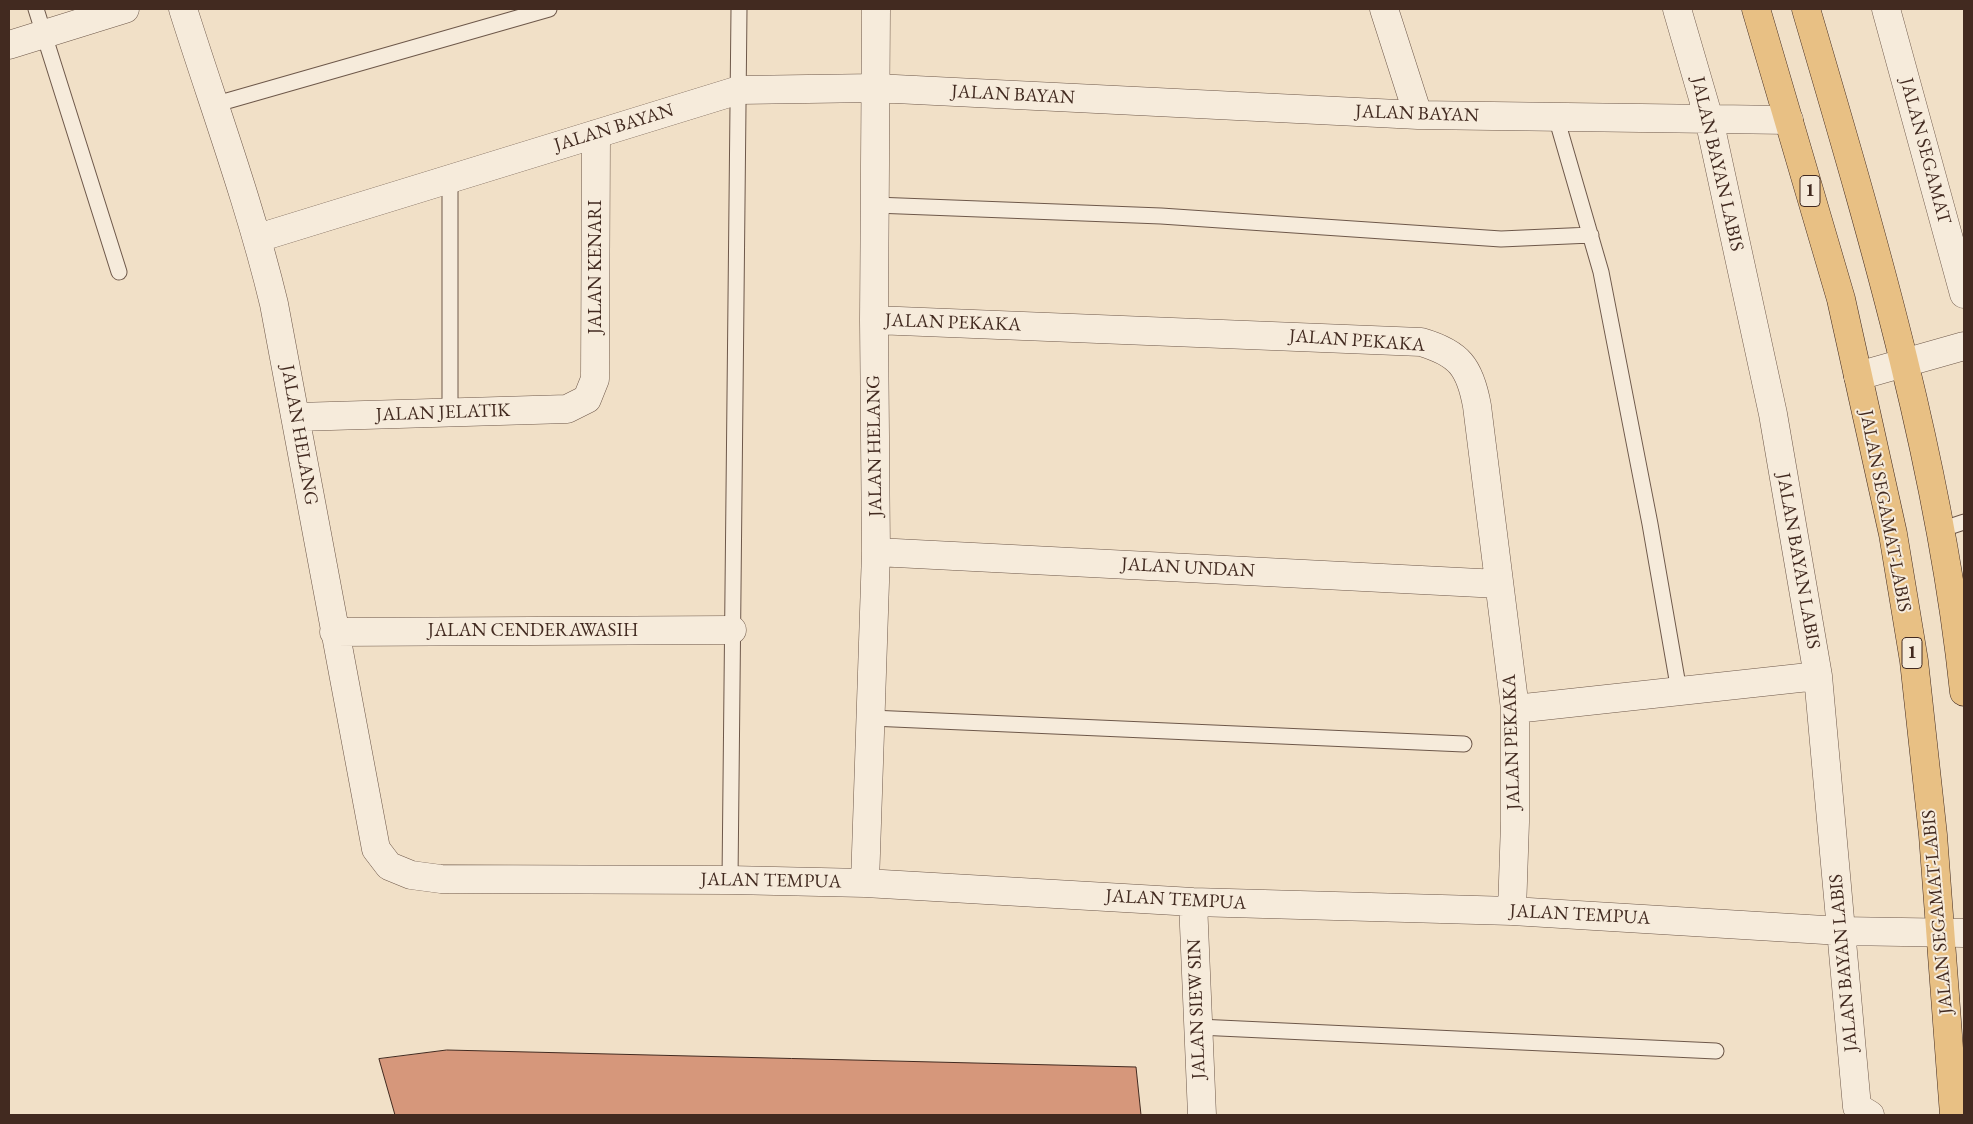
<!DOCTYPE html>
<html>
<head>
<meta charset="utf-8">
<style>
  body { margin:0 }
  #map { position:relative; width:1973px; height:1124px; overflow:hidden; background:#f1e0c7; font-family:"EB Garamond",serif }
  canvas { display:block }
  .frame { position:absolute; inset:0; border:10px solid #422a20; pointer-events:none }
</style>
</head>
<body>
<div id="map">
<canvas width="1973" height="1124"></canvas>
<div class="frame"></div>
</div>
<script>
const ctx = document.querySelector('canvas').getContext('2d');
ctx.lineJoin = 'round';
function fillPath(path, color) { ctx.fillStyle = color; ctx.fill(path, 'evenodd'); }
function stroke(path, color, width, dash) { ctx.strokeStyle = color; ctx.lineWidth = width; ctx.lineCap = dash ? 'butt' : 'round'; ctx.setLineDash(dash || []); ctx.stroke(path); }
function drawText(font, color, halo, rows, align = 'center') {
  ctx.font = font + ' "EB Garamond",serif'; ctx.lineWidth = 4; ctx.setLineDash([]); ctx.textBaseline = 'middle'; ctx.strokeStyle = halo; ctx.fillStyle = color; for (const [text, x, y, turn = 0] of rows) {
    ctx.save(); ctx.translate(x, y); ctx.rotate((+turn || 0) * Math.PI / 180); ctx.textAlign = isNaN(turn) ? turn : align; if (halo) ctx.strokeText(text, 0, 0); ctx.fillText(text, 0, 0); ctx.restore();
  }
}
const building = new Path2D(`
  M447,1050L1136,1067L1141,1115H395L379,1059Z`);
fillPath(building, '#d6977b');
stroke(building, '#422a20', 1);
const lane = new Path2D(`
  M36,9L119,272
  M213,105L549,9
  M1556,117L1601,272L1650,524L1679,691
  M450,178V413
  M875,205L1161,216L1501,239L1591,235
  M1940,530L1964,522
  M871,718L1464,744
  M730,880L739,9
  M1198,1027L1716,1051`);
const street = new Path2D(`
  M183,9C214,107 250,204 274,304L376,849L389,866L411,875L441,879L730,880L865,883L1193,902L1512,911L1841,931L1964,933
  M1384,9L1418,115
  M1677,9L1709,119L1773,414L1818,676L1857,1107L1870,1115
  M1886,9L1964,294
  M9,45L125,9
  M258,238L739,90L875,88L1418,115L1789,120
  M874,320L1421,342C1459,353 1470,367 1477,406L1515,709V822L1512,911
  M1858,376L1964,346
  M297,417L567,409L587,399L595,379L596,134
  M876,552L1499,584
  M334,632L732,630
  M1515,709L1818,676
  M865,883L876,552L874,320L876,9
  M1193,902L1202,1115`);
const highway = new Path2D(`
  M1756,9L1841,299L1893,534L1914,661L1933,835L1954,1115
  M1806,9C1871,231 1940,461 1964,692`);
stroke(lane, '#6e584a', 17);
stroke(street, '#6e584a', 29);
stroke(highway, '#422a20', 29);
stroke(lane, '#f6ebdb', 15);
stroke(street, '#f6ebdb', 28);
stroke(highway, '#e8c084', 28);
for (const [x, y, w] of [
  [1810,191,20],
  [1912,653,20]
]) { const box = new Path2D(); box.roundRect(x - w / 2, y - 15.5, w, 31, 4); ctx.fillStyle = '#f6ebdb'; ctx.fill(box); stroke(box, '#422a20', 1); }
drawText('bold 18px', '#422a20', null, [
  ["1",1810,191],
  ["1",1912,653]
]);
drawText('19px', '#422a20', '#f6ebdb', [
  ["JALAN BAYAN",1013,95,3],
  ["JALAN BAYAN",1417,114,2],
  ["JALAN BAYAN",614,128,-17],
  ["JALAN SEGAMAT",1925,151,75],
  ["JALAN BAYAN LABIS",1717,164,77],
  ["JALAN KENARI",596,267,-90],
  ["JALAN PEKAKA",953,323,2],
  ["JALAN PEKAKA",1357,341,4],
  ["JALAN JELATIK",443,413,-2],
  ["JALAN HELANG",299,435,80],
  ["JALAN HELANG",875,446,-91],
  ["JALAN SEGAMAT-LABIS",1885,511,79],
  ["JALAN BAYAN LABIS",1798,561,80],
  ["JALAN UNDAN",1188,568,3],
  ["JALAN CENDERAWASIH",533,631],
  ["JALAN PEKAKA",1512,742,-92],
  ["JALAN TEMPUA",771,881,1],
  ["JALAN TEMPUA",1176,900,3],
  ["JALAN SEGAMAT-LABIS",1938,912,-95],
  ["JALAN TEMPUA",1580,915,3],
  ["JALAN BAYAN LABIS",1844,963,-95],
  ["JALAN SIEW SIN",1197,1009,-92]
]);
</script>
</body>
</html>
